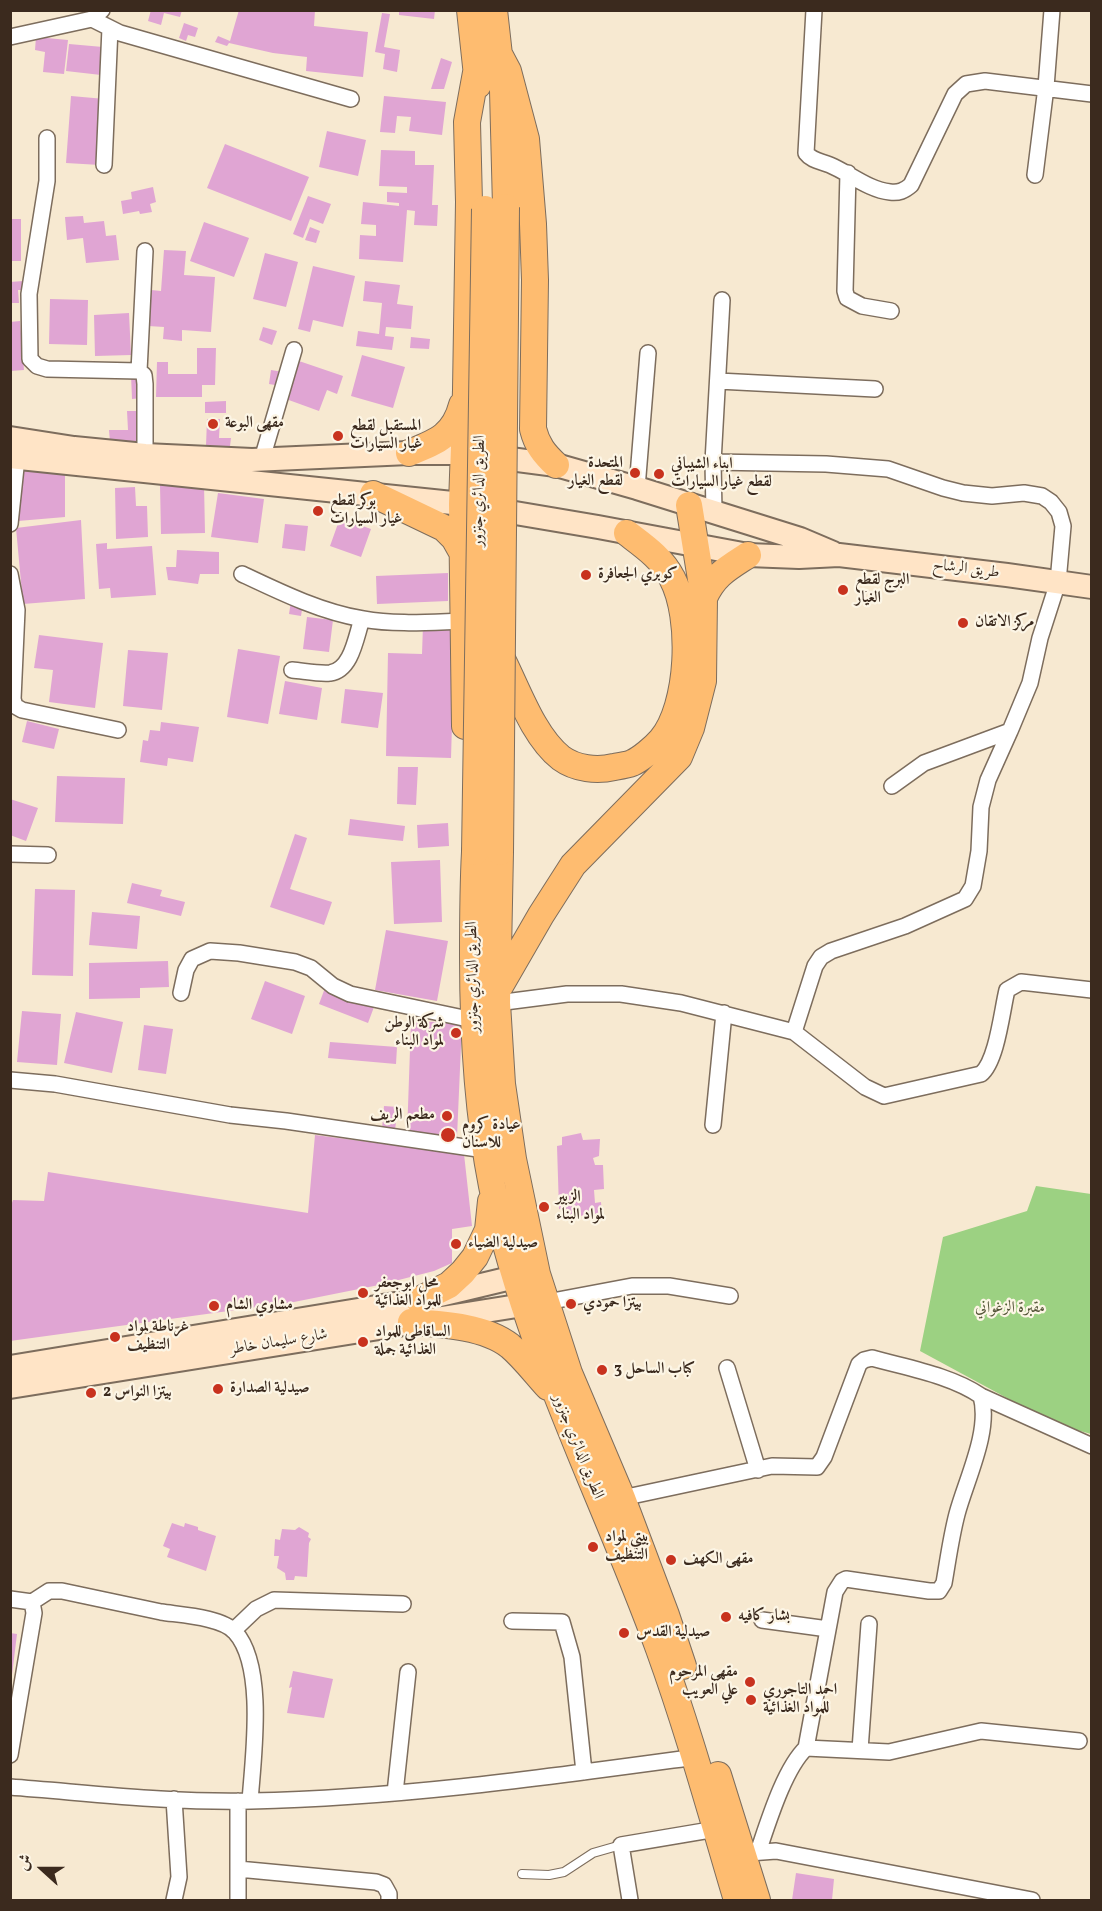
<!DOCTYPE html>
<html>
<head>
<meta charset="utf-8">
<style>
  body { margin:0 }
  #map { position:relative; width:1102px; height:1911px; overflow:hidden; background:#f7e9d1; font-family:Vollkorn,Amiri,serif }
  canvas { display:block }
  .frame { position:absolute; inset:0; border:12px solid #3b2a1e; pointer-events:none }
  .north { position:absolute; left:12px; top:1839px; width:60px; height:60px; -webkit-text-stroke:4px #fcf5e5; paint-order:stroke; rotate:291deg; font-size:16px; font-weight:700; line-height:24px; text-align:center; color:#3b2a1e }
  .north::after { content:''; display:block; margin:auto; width:21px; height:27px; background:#3b2a1e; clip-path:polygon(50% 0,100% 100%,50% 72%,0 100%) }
</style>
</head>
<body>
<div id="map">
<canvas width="1102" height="1911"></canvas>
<div class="frame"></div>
<div class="north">ش</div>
</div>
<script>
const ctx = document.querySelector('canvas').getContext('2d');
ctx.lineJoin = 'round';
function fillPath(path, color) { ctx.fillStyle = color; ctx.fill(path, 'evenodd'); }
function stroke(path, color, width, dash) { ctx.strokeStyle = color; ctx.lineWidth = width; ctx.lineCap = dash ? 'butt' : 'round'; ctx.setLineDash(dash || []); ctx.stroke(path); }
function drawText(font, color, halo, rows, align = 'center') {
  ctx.font = font + ' Vollkorn,Amiri,serif'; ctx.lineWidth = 4.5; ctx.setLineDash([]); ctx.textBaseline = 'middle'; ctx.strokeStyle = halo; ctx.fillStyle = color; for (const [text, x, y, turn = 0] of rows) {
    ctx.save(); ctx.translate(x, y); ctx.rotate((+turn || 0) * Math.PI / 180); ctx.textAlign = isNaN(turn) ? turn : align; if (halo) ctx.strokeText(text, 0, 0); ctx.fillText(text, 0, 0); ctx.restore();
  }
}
fillPath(new Path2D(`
  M1036,1186L1091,1194V1434L1055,1424L920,1351L943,1237L1027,1211Z`), '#9cd182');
fillPath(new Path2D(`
  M151,10H182L180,17L164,13L161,25L148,21Z
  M239,10H315L314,26L368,32L363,77L306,71L307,57L273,53L229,43L227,46L215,42L218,36L230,41Z
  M399,10H435L434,19L399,15Z
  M382,13L390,14L384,47L400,50L397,72L383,69L385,54L375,52Z
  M184,23L198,28L195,37L188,35L186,41L179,38Z
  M36,37L68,40L64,74L43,72L45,52L35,50Z
  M69,44L103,47L101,75L66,71Z
  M441,58L452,62L444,89H431Z
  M71,96L105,99L100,165L66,163Z
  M384,96L446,102L442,135L409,131L411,117L397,116L395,133L380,132Z
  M327,131L366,140L358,176L319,167Z
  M225,144L309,177L291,221L207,188Z
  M381,150L415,151V165H434L432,205H438L437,226L414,225L415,211L407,210L403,262L359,259L360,235L376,236V225L361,224L363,202L399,206V203L387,202V192L407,193V187L379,186Z
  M153,187L156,202L150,204L152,212L140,214L139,211L123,214L121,201L132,199L131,192Z
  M308,196L331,204L323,224L310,219L303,238L293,234Z
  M83,216L84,223L104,221L106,236L116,235L119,260L86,263L83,238L67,240L65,217Z
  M10,219H21V261H10Z
  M204,222L249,238L234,277L190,261Z
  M310,227L320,231L316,243L305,240Z
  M164,250L186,251L184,275L215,277L211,332L182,330V341L163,339L164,327L148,326L151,290L161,291Z
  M265,253L298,262L286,307L253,299Z
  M313,266L355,276L343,327L313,320L310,332L298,329Z
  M23,281L24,290H18L19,303H10V282Z
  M365,281L400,285L397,304L413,306L411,329L386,327L385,336L394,337L392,350L356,346L358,331L379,334L382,303L363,301Z
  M50,299L88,300L87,345L49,344Z
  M129,313L131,355L95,356L94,315Z
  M20,321L24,370L10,371V322Z
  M263,327L277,331L272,345L259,340Z
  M411,337L430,339L429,349L410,348Z
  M197,348H216L215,385H202V397H156L157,362H168V374H197Z
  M362,355L405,367L393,408L351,396Z
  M299,361L343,376L337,394L327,390L319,411L286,399Z
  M271,370L283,372L281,386L269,384Z
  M141,374L142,398L132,399L131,375Z
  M226,401V413H205V402Z
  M127,411H138L139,442H110L109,430H128Z
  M207,419H220L219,438H231L230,446H206Z
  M23,464L65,474V517L18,521Z
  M204,484L205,533L161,534L160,485Z
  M135,487L136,506H147L148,537L116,539L115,488Z
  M218,493L264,499L258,543L211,537Z
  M340,518L371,529L361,557L330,546Z
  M81,520L85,599L23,604L16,528Z
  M285,524L308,526L305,551L282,548Z
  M107,543V549L152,546L156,595L111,598L110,588L99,589L96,544Z
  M177,550L219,552V574H200L198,584L168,580L166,567H176Z
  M448,573V601L377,604L376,576Z
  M291,601L303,603L301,616L289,614Z
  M307,617L333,620L329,652L303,649Z
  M423,625H455L451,758L386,756L388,653L422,654Z
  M39,635L103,643L95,708L49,702L53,670L34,668Z
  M238,649L280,656L268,724L227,717Z
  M128,650L168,653L162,710L123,706Z
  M285,681L322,688L317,720L279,714Z
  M345,689L383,693L378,728L341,723Z
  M27,721L59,729L54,749L22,742Z
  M161,722L199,727L193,762L168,758L167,766L140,762L143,740L148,741L150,730L160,731Z
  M398,767H418L416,805L397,804Z
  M57,776L125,778L123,824L55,822Z
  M10,799L38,808L26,841L10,835Z
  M350,819L405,826L403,841L348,835Z
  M448,823L449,846L418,848L417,825Z
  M295,834L307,838L290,889L332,902L324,925L270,907Z
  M440,860L442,922L394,924L391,862Z
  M132,883L162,890L160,896L185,902L181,916L127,903Z
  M35,889L75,890L73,976L32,975Z
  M92,912L140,916L137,949L89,945Z
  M386,930L448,941L437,1001L375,990Z
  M168,961L169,987L140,988V998L89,999V963Z
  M265,981L305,996L292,1034L251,1019Z
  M325,988L374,1007L368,1023L319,1004Z
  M22,1011L61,1014L57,1065L17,1062Z
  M76,1012L123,1022L112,1073L64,1063Z
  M411,1021L462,1023L457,1137L407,1135Z
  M144,1025L173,1029L166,1074L138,1070Z
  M330,1042L397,1047L396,1064L328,1058Z
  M384,1106L398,1107L395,1130L382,1129Z
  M581,1133L583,1140L600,1139L599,1156L593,1158L595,1165H603L604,1189L594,1190L595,1203L601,1202L602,1214L568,1217L567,1210L559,1209L557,1146L562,1145V1137Z
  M315,1135L464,1154L472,1226L452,1229V1263L434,1271L379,1285L294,1302L10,1341V1208L13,1200L44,1201L48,1172L308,1213Z
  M172,1523L184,1527L185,1523L198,1527V1530L216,1536L206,1571L167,1557L170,1549L163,1546Z
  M299,1527L309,1533L308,1537L311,1539L309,1543L307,1577L295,1576L294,1580H286L285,1573L277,1568L279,1556H274L275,1539L280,1540L282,1529L295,1530Z
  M10,1633L17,1634L12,1675H10Z
  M293,1671L333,1679L324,1718L287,1713L292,1687L289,1688Z
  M796,1873L834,1879L832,1900H792Z`), '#e0a5d3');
const lane = new Path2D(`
  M522,1874L549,1875L564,1872L593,1853L621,1845`);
const street = new Path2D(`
  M814,10L806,153C812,161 821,161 830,165C849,173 869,190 890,192C899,193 904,191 911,185L955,94L966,84L985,81L1092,94
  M92,19L120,33L351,99
  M10,37L92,19L102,10
  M47,138V181L29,294L30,359L37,366L47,369L139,371L144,375L145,384V455
  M104,165L110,28
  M848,173L845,291L847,298L862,306L891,311
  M1035,175L1046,87L1052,10
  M139,371L145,251
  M718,381L875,389
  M262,459L294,350
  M713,462L826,464L888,469L943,488L963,493L992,496L1024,493L1042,496L1051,502L1059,512L1063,526L1058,582L1040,638L1030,683L1010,731L924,763L892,786
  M637,488L648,353
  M714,512L713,462L722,300
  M10,524L17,458
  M10,574L17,610L10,612
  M242,574C280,592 321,612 363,619C396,625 431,622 465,621
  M17,610L13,699L15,706L22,710L118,730
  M292,670C304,671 318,674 330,673C352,670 356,636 362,619
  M10,854L48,855
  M181,993L186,970L192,959L210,951L239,953L295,962L311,968L333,986L350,994L473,1020
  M497,1003L567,994H621L681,1003L794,1032L865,1087L884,1096L981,1074C997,1061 1002,1010 1007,990L1021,982L1092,990
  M794,1032L815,966L821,957L831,951L905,926L965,899L973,886L979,851L981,807L988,780L1010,731
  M10,1080L55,1084L230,1115L286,1121L485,1150
  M713,1125L724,1013
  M547,1302L632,1286H669L730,1296
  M727,1368L758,1470
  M622,1498L772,1466L817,1467L824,1457L859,1364L864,1360L872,1358C907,1368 950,1375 981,1396L1092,1446
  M10,1599L32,1602L49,1591H62C95,1598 128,1605 161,1612C180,1615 222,1617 235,1632C266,1666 253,1758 250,1801
  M762,1620L828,1629
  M512,1621L562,1622L572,1657L584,1772
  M234,1630L256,1609L274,1600L403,1604
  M806,1748L889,1752L981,1731L1079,1741
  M860,1750L869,1624
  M10,1755L34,1613L32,1602
  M10,1787C90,1793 171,1803 251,1801C400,1798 548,1777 696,1757
  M395,1793L408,1672
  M238,1801V1900
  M758,1852C768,1823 784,1769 806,1748L835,1592L842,1581L846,1579L929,1591H939L944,1583C948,1560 951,1537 957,1514C966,1480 991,1431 981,1396
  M749,1853L776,1851L1032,1900
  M238,1869L376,1882L384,1885L389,1894V1900
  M174,1900L179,1877L174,1799
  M630,1900L621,1845L716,1829`);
const secondary = new Path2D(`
  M10,438L74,448L145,455L252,460L409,453H464L556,465L637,488L800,539L833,553
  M10,457L462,504L598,527L748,555L799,557L839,555L1007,575L1092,587
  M10,1367L419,1300L515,1277L533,1275
  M10,1387L542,1302`);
const primary = new Path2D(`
  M470,10L478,85
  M494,10L503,91L506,207
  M499,54L508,71L526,139L533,224L535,280L533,429C537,445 544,454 556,465
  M409,453C436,442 454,436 462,405
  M373,494L444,528L454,538L463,554
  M704,598C714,575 728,568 748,555
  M503,661C518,691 534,737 561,758C576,769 597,771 614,767C620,766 627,765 632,763C641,759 654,748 661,740C690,706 693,617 672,578C662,558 644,546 627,533
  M465,726L462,504L466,390L469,202L467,122L477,67
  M475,852C473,887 473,922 473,957C473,1034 477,1110 492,1186C525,1348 603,1495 659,1649C689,1732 712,1816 737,1900
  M500,852L497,1003L502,1084L513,1159L537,1274L569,1373L622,1498L666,1615L683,1666
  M500,986L541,915L573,865L679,757L691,728L703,681L704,598L689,505
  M419,1300L449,1285L463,1272L475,1257L488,1230L491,1201
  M411,1322C441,1324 485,1326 510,1346C524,1358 536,1374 548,1387
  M718,1775L757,1900`);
stroke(lane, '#7d6d5d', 10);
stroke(street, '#7d6d5d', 18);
stroke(secondary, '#7d6d5d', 26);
stroke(primary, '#7d6d5d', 28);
stroke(lane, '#fff', 8);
stroke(street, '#fff', 15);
stroke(secondary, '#ffe4c6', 22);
stroke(primary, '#febc70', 26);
const primaryBridge = new Path2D(`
  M475,852L485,209
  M500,852L506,207`);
stroke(primaryBridge, '#7d6d5d', 28, []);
stroke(primaryBridge, '#febc70', 26);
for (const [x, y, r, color] of [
  [213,424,6,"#c8321e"],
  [338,436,6,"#c8321e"],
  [635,473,6,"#c8321e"],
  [659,474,6,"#c8321e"],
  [318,511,6,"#c8321e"],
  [586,575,6,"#c8321e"],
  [843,590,6,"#c8321e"],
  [963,623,6,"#c8321e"],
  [456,1033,6,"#c8321e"],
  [447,1116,6,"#c8321e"],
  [448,1135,8,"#c8321e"],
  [544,1207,6,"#c8321e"],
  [456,1244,6,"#c8321e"],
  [363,1293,6,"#c8321e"],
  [571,1304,6,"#c8321e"],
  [214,1306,6,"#c8321e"],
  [115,1337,6,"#c8321e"],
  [363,1342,6,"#c8321e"],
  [602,1370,6,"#c8321e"],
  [218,1389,6,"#c8321e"],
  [91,1393,6,"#c8321e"],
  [593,1547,6,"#c8321e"],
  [671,1560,6,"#c8321e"],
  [726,1617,6,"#c8321e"],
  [624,1633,6,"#c8321e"],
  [750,1682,6,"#c8321e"],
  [751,1700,6,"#c8321e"]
]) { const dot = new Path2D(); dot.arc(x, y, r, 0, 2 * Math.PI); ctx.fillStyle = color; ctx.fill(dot); stroke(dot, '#fcf5e5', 2); }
drawText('bold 16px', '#3b2a1e', '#fcf5e5', [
  ["مقهى البوعة",225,424],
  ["المستقبل لقطع",350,427],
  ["غيار السيارات",350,445],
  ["المتحدة",623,464,"right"],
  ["لقطع الغيار",623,482,"right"],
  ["ابناء الشيباني",671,465],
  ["لقطع غيار السيارات",671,483],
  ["بوكر لقطع",330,502],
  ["غيار السيارات",330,520],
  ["كوبري الجعافرة",598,575],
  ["البرج لقطع",855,581],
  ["الغيار",855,599],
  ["مركز الاتقان",975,623],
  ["شركة الوطن",444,1024,"right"],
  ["لمواد البناء",444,1042,"right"],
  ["مطعم الريف",435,1116,"right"],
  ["عيادة كروم",462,1126],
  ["للاسنان",462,1144],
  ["الزبير",556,1198],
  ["لمواد البناء",556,1216],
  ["صيدلية الضياء",468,1244],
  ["محل ابوجعفر",375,1284],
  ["للمواد الغذائية",375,1302],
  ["بيتزا حمودي",583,1304],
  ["مشاوي الشام",226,1306],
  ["غرناطة لمواد",127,1328],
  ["التنظيف",127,1346],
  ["الساقاطي للمواد",375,1333],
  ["الغذائية جملة",375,1351],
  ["كباب الساحل 3",614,1370],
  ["صيدلية الصدارة",230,1389],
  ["بيتزا النواس 2",103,1393],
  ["بيتي لمواد",605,1538],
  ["التنظيف",605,1556],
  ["مقهى الكهف",683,1560],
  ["بشار كافيه",738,1617],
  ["صيدلية القدس",636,1633],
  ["مقهى المرحوم",738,1673,"right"],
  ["علي العويب",738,1691,"right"],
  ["احمد التاجوري",763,1691],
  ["للمواد الغذائية",763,1709]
], 'left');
drawText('16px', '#3b2a1e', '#fcf5e5', [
  ["الطريق الدائري جنزور",480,491,-89],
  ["طريق الرشاح",966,570,7],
  ["الطريق الدائري جنزور",474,977,-91],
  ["شارع سليمان خاطر",279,1343,-9],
  ["الطريق الدائري جنزور",577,1447,68]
]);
drawText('16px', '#535437', '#fcf5e5', [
  ["مقبرة الزغواني",1010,1309]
]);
</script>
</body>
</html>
